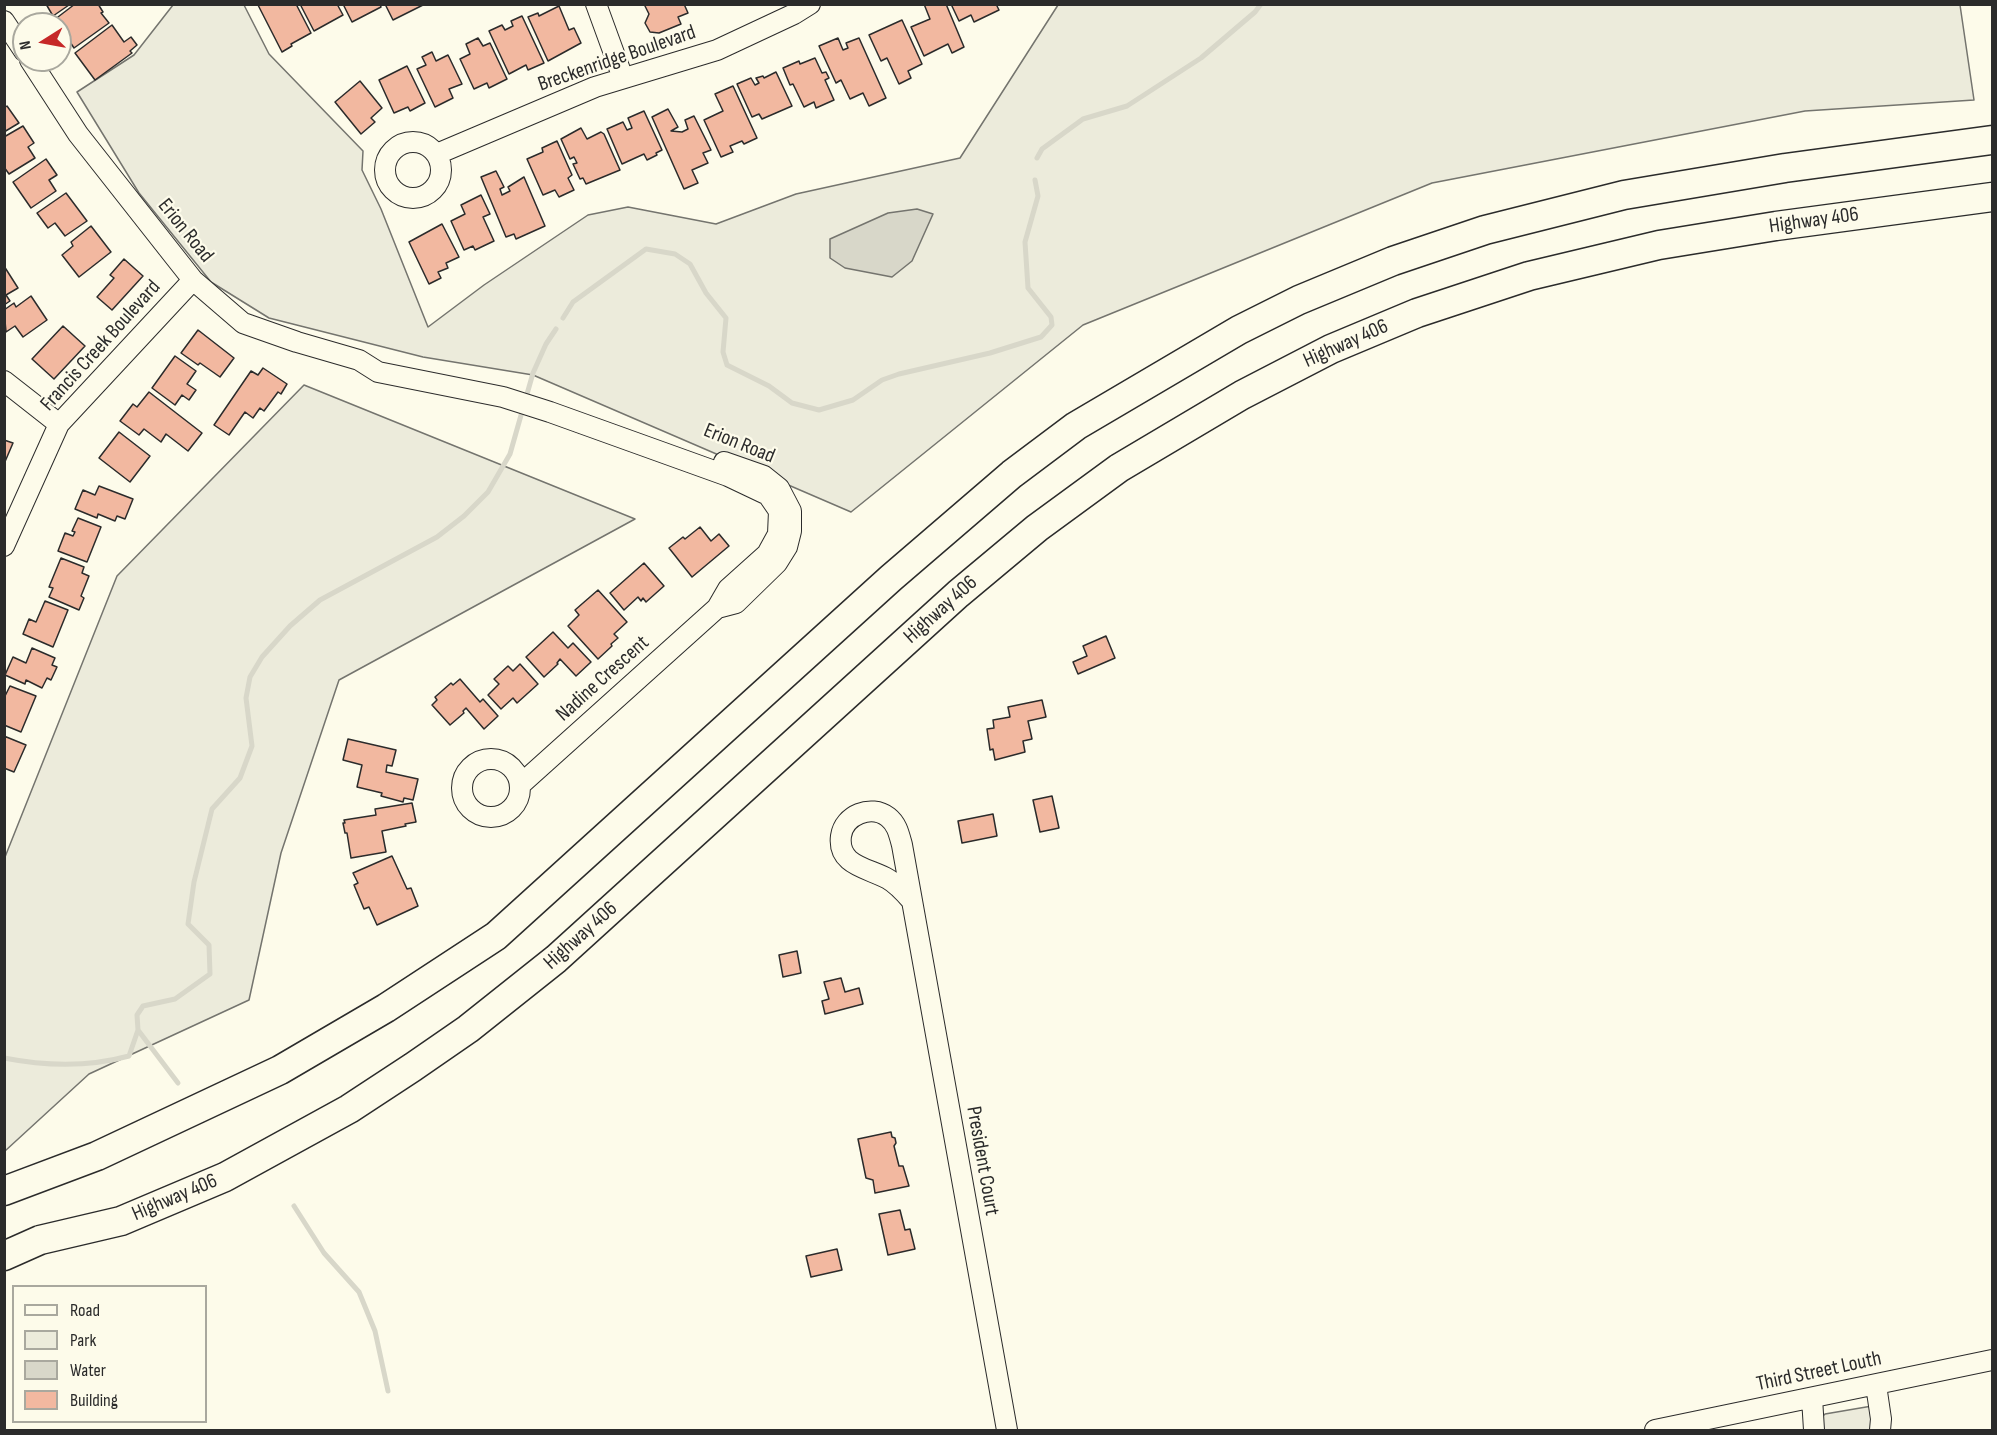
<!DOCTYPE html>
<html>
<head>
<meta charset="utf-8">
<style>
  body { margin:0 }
  #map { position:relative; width:1997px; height:1435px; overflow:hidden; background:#fdfbea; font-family:"Sofia Sans Condensed",sans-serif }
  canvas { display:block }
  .frame { position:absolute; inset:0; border:6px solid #2b2b2b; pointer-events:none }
  .legend { position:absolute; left:12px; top:1285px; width:195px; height:138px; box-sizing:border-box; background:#fdfbea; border:2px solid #a9a89e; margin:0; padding:8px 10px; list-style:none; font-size:18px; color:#2b2b2b }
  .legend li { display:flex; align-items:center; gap:12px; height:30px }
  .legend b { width:30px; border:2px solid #a9a89e }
  .north { position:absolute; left:12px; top:12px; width:60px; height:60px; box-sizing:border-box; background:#fdfbea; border:2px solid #a9a89e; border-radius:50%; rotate:259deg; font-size:16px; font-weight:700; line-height:24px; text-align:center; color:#2b2b2b }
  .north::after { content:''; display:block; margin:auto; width:21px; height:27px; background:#c62828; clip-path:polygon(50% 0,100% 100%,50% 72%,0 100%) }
</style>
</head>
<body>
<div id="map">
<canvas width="1997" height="1435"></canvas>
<div class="frame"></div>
<ul class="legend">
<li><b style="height:8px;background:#fdfbea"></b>Road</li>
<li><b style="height:16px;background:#ecebdb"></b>Park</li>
<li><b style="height:16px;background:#d8d7c9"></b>Water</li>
<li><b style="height:16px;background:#f2b8a0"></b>Building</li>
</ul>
<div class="north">N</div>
</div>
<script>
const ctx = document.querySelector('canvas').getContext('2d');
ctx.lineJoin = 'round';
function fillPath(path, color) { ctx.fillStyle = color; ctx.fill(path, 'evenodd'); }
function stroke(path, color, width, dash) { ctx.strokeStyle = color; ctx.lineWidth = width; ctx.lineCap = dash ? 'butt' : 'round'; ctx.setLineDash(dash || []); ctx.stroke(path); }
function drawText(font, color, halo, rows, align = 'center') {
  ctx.font = font + ' "Sofia Sans Condensed",sans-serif'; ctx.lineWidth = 4.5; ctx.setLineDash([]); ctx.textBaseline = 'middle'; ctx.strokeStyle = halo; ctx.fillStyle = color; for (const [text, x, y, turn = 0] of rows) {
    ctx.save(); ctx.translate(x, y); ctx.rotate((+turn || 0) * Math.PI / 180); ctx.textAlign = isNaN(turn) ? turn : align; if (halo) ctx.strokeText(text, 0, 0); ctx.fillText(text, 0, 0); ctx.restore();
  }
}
const green = new Path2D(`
  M173,5H244L269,54L363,151L362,170L381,209L428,327L484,285L588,215L628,207L716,224L796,194L960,158L1058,5H1960L1974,100L1805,111L1432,183L1083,325L851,512L533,375L423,357L269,318L211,282L139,193L77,92L134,55Z
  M304,385L635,519L339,680L281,853L249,1000L89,1074L5,1151V857L117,576Z
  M1872,1406L1875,1430H1822L1821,1418L1825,1414Z`);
fillPath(green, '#ecebdb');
stroke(green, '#74746e', 1.5);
const water = new Path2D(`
  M917,209L933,214L912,261L892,277L845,268L830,258V239L888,213Z`);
fillPath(water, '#d8d7c9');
stroke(water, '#74746e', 1.5);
stroke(new Path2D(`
  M1037,158L1042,149L1083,119L1127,106L1201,58L1255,12L1261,4
  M563,318L573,302L646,249L675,254L690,264L706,293L726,318L723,352L727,365L769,386L792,403L819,410L853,400L882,380L899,374L990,353L1041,337L1052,325L1051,317L1028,288L1025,242L1038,196L1035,180
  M138,1030L178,1083
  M4,1058C45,1066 89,1067 129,1056L138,1030L137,1015L143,1006L175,999L210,974L209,945L188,924L194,882L212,809L240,778L252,746L246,698L250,677L262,657L290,626L320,600L437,537L464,516L488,492L510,454L533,373L546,344L556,329
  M294,1206L324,1253L359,1292L375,1331L388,1391`), '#d8d7c9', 5);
const building = new Path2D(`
  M46,4H69V5L53,16Z
  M75,4H98L103,12L101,13L109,23L74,48L64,33L67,29L64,31L62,29L61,30L60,24H56L54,20Z
  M296,4L311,33L291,44L292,46L282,52L258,5Z
  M300,4H337L343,15L314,31Z
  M343,4H380L381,7L352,22Z
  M385,4H423V5L393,20Z
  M644,4H684L688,13L678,17L681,24L659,33L650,32L645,23L649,14Z
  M924,4H946L964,47L952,53L948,44L924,56L911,27L930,19Z
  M951,4H996L999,10L974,22L971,15L959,21Z
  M559,6L569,30L574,28L581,43L548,61L528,17L538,13L539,16Z
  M522,16L544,63L528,70L526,65L509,74L489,31L502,25L505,30L513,26L511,21Z
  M902,20L922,64L908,71L911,78L899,84L887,58L881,61L869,35Z
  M112,25L124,42L131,37L137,45L130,51L132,53L95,80L75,53Z
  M478,38L483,46L490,43L507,79L489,88L487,83L474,89L460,59L470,54L466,44Z
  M838,38L843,50L848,48L846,43L859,38L886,98L869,106L863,93L850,99L841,80L836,83L819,46Z
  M432,52L436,61L448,55L462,84L449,89L453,98L435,107L417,69L426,65L422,57Z
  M815,58L822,73L826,72L829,78L825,80L834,100L816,108L814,102L804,107L793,84L790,85L783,68L799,61L800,64Z
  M407,66L425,103L410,111L408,107L394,113L379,80Z
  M776,72L792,106L762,119L759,114L752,117L737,84L751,78L755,85L759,83L756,78L763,76L764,78Z
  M360,81L382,108L371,118L375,122L361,134L335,102Z
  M733,86L757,138L744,144L742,141L730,146L733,152L721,157L704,120L723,111L715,94Z
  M7,106L19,123L4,132V108Z
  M668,109L678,127L671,131L682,132L688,129L685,120L694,116L711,150L703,153L708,163L692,170L698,183L684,189L652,117Z
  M644,111L662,150L656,153L657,155L647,160L644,154L622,164L607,129L623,122L627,130L632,128L628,118Z
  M23,126L34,143L28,147L35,158L9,174L4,167V137Z
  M581,128L587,139L601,132L604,134L620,170L586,184L583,178L580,179L573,164L577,163L574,157L570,159L561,139Z
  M557,141L572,175L568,178L574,190L559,197L555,190L543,195L527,159L543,152L542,148Z
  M46,159L57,175L49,180L56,191L31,208L13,182Z
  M496,171L504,187L500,189L502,195L510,191L508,187L524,177L545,226L516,239L514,234L506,237L481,177Z
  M66,193L87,221L65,236L55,223L48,228L37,213Z
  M481,195L490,214L483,217L494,241L475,250L473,246L464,250L451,221L465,214L461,205Z
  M442,224L459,257L446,263L448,268L438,272L441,278L429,284L409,242Z
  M91,226L111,252L79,277L62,255L73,246L71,242Z
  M124,259L143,276L112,310L97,297L114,278L110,275Z
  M4,266L18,288L6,295L10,301L4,305Z
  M31,296L47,320L23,337L15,326L6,332L4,310L14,303L16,307Z
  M63,326L85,346L54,379L32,359Z
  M198,330L234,358L220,377L200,363L198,365L181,353Z
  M175,356L196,371L187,384L196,390L189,400L182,395L175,405L152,388Z
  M263,368L287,384L281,394L278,392L264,411L260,408L253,418L245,412L229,435L214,425L251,371L258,375Z
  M149,392L202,433L188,451L166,434L161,442L144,429L139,435L120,421L133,404L137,407Z
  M119,432L150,456L130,482L99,458Z
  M4,440L13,443L4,464Z
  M99,486L133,499L125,519L117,516L115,521L98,514L97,518L75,509L83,490L95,495Z
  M78,518L101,527L87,562L58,551L65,533L73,536L75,532L72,531Z
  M700,527L711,541L719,534L729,546L692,577L669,548L683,537L685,539Z
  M61,558L84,567L82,573L89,576L81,596L84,598L79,610L49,597L53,588L49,587Z
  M644,563L664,586L646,602L643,598L641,601L638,597L624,610L610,593Z
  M598,590L627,622L614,634L618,638L611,644L612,646L598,659L568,626L579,615L575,610Z
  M45,601L68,610L53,647L23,634L29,619L36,622Z
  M553,632L568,648L573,643L591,662L576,676L560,659L557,663L558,664L544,677L526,657Z
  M1106,636L1115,658L1078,674L1073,662L1087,656L1083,646Z
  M32,648L55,658L52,665L57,667L51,680L47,678L42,688L26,680L25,684L5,675L13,657L26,663Z
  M520,664L538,684L517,703L513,698L501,709L488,695L499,684L494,679L508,666L513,671Z
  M460,679L480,702L483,699L498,716L484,729L466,708L463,711L464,713L450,725L432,705L437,700L435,697L451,683L453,685Z
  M10,686L36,696L21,732L4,725V698Z
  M1042,700L1046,717L1028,721L1032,739L1023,741L1025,752L995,760L993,749L990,750L987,729L994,728L993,720L1010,717L1008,707Z
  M4,736L26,745L14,772L4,768Z
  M348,739L396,750L392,766L387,765L386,772L418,779L413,800L404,798L403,802L381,796L382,793L357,787L362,765L343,760Z
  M1052,796L1059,828L1040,832L1033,800Z
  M412,803L416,822L405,824L406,826L382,831L386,852L351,858L347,833H345L343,823H345L344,820L376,815L375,809Z
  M993,814L997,836L962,843L958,821Z
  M392,856L407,889L411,888L418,906L377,925L369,907L364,909L354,885L358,883L353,873Z
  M797,951L801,973L783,977L779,955Z
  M841,978L845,992L859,988L863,1004L825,1014L822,1001L829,999L824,982Z
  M891,1132L892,1137L895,1138L896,1143L894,1146L899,1166H903L909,1186L875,1193L873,1180L866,1178L858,1139Z
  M900,1210L905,1230L910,1229L915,1249L888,1255L879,1214Z
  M837,1249L842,1270L811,1277L806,1256Z`);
fillPath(building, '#f2b8a0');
stroke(building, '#2b2b2b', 1.5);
const minor = new Path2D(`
  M596,4L623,78
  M4,21L24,51
  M30,60L78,134L174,256L193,280L243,323L297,342L359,360L378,372L503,397L550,412L728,476L768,495L779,511L778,534L767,554L728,589L717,608L520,785
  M385 170a28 28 0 1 1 56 0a28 28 0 1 1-56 0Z
  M437,154L595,87L717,50L794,14L810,4
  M4,381L59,424
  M4,546L59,424L193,280
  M717,608L736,603L777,563L787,547L791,531V511L779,488L764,476L724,462
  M462 788a29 29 0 1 1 58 0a29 29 0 1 1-58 0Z
  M911,900C904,892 897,884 888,879C869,868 837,866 841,836C844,815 871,804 888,817C897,824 899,834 902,845L1007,1430
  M1876,1385L1881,1419L1880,1430
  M1812,1398L1814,1430
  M1655,1430L1992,1360`);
const highway = new Path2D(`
  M4,1191L97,1156L280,1070L386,1008L496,936L891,578L1012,474L1076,426L1239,330L1299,300L1393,261L1485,230L1624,195L1785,168L1992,140
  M4,1256L40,1240L121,1221L225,1177L349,1109L413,1067L468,1029L556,959L958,594L1037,528L1119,468L1242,395L1331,349L1417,313L1529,276L1659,245L1776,226L1992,197`);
stroke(minor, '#2b2b2b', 22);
stroke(highway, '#2b2b2b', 31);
stroke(minor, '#fdfbea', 20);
stroke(highway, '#fdfbea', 28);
drawText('21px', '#2b2b2b', '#fdfbea', [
  ["Breckenridge Boulevard",617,59,-19],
  ["Highway 406",1814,221,-8],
  ["Erion Road",185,231,51],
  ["Highway 406",1346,344,-24],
  ["Francis Creek Boulevard",101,346,-48],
  ["Erion Road",739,444,22],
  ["Highway 406",941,610,-42],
  ["Nadine Crescent",603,679,-42],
  ["Highway 406",581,936,-42],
  ["President Court",982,1161,80],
  ["Highway 406",175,1198,-23],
  ["Third Street Louth",1819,1372,-12]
]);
</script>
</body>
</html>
